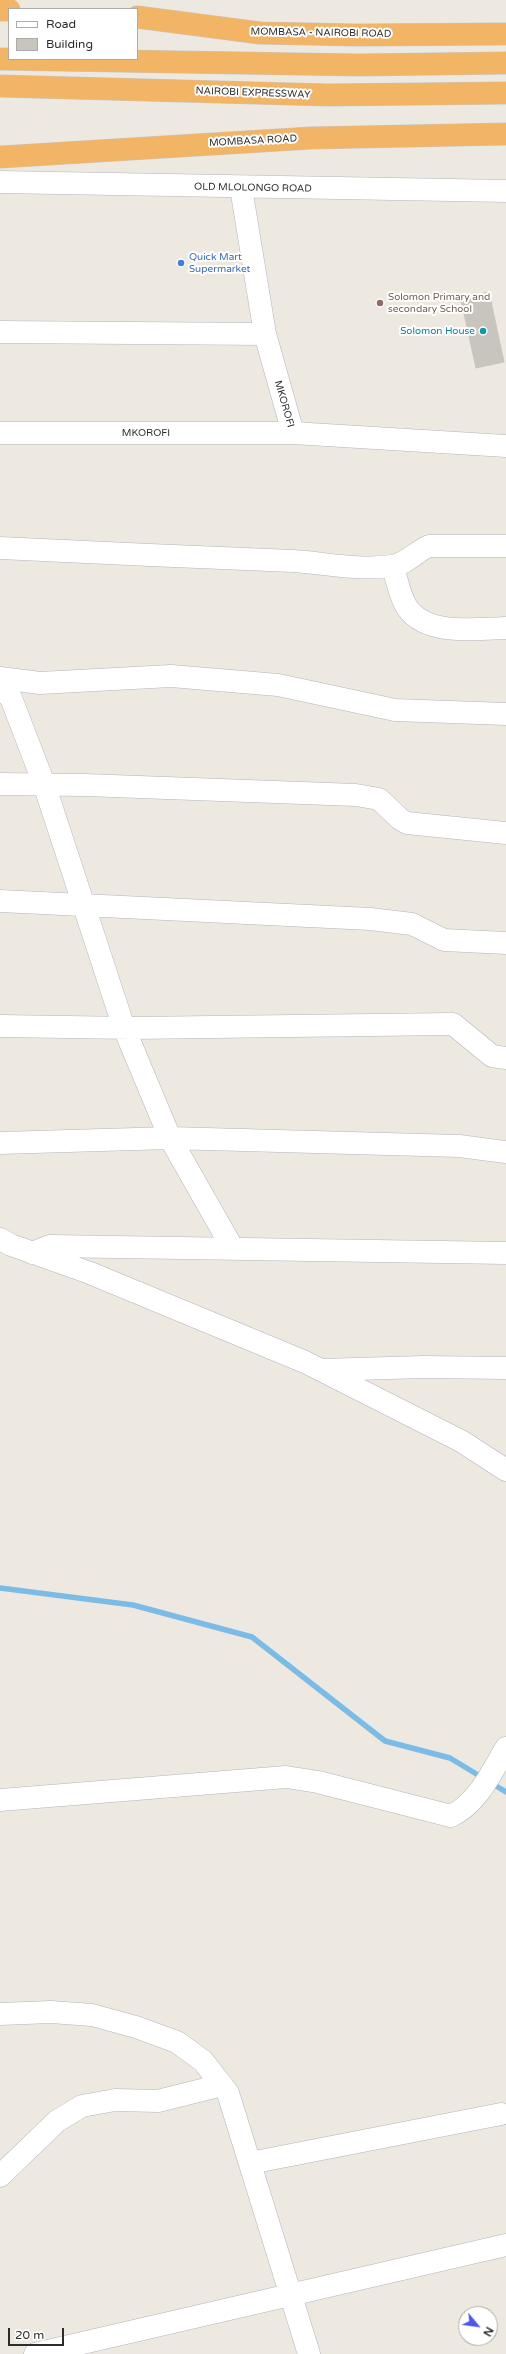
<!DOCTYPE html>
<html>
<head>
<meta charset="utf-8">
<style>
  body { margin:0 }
  #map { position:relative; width:506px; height:2354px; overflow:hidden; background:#ede9e0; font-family:"Varela Round",sans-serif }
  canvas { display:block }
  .legend { position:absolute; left:8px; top:8px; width:130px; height:52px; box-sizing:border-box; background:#fff; border:1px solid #ababab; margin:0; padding:5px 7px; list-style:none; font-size:12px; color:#2c2c2c }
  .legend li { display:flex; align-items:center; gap:8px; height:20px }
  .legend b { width:20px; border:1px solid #ababab }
  .north { position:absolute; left:458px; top:2306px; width:40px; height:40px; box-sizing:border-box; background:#fff; border:1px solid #ababab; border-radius:50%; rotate:119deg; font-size:11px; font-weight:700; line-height:16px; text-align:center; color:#2c2c2c }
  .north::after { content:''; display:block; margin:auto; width:14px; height:18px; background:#4d56ed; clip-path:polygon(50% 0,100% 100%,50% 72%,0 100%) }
  .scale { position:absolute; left:8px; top:2328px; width:56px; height:18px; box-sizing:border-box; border:2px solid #2c2c2c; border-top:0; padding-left:5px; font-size:12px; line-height:14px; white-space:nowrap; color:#2c2c2c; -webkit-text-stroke:3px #fff; paint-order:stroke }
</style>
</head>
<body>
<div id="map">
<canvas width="506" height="2354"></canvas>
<ul class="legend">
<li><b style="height:5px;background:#fff"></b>Road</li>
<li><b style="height:11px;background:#c8c5bf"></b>Building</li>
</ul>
<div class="north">N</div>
<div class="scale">20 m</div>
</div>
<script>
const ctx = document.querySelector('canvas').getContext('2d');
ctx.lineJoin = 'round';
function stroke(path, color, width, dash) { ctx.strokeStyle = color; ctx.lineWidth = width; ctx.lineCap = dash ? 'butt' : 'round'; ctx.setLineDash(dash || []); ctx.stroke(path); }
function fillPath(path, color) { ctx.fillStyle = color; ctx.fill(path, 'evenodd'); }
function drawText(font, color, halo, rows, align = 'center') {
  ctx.font = font + ' "Varela Round",sans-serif'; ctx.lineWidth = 4; ctx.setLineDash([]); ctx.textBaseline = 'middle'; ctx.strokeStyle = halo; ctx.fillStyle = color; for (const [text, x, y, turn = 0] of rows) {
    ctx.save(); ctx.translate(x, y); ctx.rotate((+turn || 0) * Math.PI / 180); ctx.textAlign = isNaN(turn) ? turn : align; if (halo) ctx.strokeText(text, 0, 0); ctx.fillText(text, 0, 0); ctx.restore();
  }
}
stroke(new Path2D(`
  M0,1588L133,1605L252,1637L385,1741L450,1758L483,1778
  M491,1783L506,1792`), '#7bbce6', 5.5);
const building = new Path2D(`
  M489,292L504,362L476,368L461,300Z`);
fillPath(building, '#c8c5bf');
stroke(building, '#c8c5b9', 1);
const minor = new Path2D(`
  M0,182L506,191
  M241,188L265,334L293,433
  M0,332L265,334
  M0,433H293L506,446
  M0,548C98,553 195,557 293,561C326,563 359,571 392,566C407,564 415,552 429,546H506
  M393,566C396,578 399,591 404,602C420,637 475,629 506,628
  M0,678L40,683L171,676L278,685L395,710L506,714
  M0,688L11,698L44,784L124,1028L170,1138L233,1249
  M0,784L85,785L356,795L379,799L400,819L407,823L506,833
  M0,901L370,919L412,924L444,940L506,943
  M0,1026L132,1028L453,1024L492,1056L506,1058
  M0,1143L170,1138L459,1146L506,1152
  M0,1239L11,1245L90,1273L305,1362L461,1441L506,1470
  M32,1253L50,1246L506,1253
  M321,1370L424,1367L506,1368
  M0,1800L286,1777L318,1782L451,1816C478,1803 491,1773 506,1748
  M0,2014L51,2012L92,2015L136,2027L177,2042L203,2061L228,2093L309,2354
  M250,2163L501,2114
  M0,2176L57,2121L82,2106L115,2100L158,2101L222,2085
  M35,2354L506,2245`);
const highway = new Path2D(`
  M0,10H9
  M137,17L260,33L356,35L506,34
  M0,59L359,65L506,63
  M0,86L328,95L506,93
  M0,157L311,138L506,134`);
stroke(minor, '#b3b4be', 23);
stroke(highway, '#c8c8c8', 23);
stroke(minor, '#fff', 22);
stroke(highway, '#f2b465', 22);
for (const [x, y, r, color] of [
  [181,263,4,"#3f7fe0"],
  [380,303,4,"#8d6e63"],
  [483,331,4,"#0f9aa8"]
]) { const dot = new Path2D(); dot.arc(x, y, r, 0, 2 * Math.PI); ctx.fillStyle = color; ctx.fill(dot); stroke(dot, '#fff', 1.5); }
drawText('10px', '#2c2c2c', '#fff', [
  ["MOMBASA - NAIROBI ROAD",321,33,1],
  ["NAIROBI EXPRESSWAY",253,93,2],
  ["MOMBASA ROAD",253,141,-3],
  ["OLD MLOLONGO ROAD",253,188,1],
  ["MKOROFI",284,404,74],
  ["MKOROFI",146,433]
]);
drawText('10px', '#366cbe', '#fff', [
  ["Quick Mart",189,257],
  ["Supermarket",189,269]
], 'left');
drawText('10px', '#785e54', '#fff', [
  ["Solomon Primary and",388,297],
  ["secondary School",388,309]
], 'left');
drawText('10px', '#0d838f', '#fff', [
  ["Solomon House",475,331]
], 'right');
</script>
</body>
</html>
